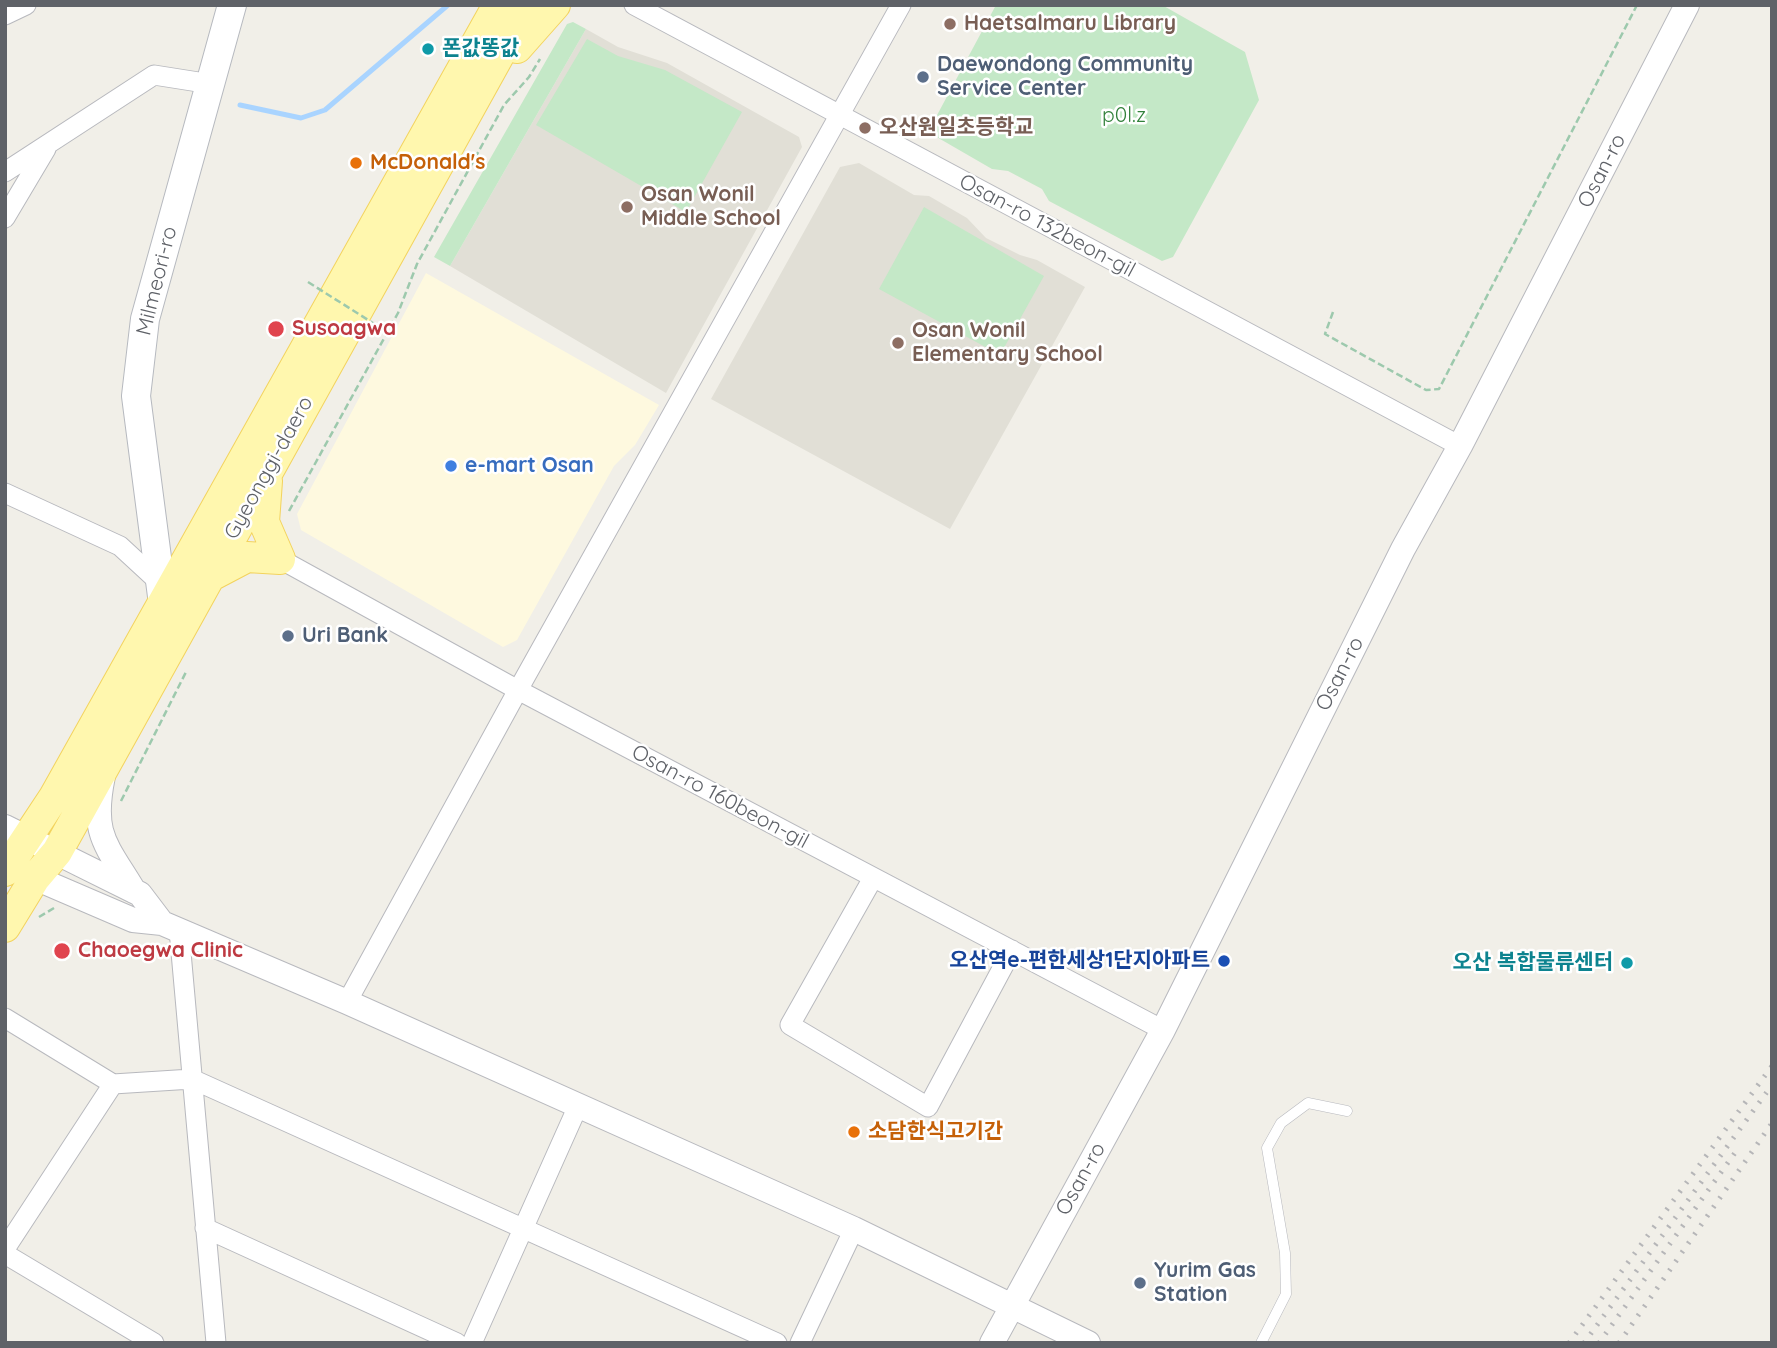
<!DOCTYPE html>
<html>
<head>
<meta charset="utf-8">
<style>
  body { margin:0 }
  #map { position:relative; width:1777px; height:1348px; overflow:hidden; background:#f1efe8; font-family:Quicksand,sans-serif }
  canvas { display:block }
  .frame { position:absolute; inset:0; border:7px solid #5f6268; pointer-events:none }
</style>
</head>
<body>
<div id="map">
<canvas width="1777" height="1348"></canvas>
<div class="frame"></div>
</div>
<script>
const ctx = document.querySelector('canvas').getContext('2d');
ctx.lineJoin = 'round';
function fillPath(path, color) { ctx.fillStyle = color; ctx.fill(path, 'evenodd'); }
function stroke(path, color, width, dash) { ctx.strokeStyle = color; ctx.lineWidth = width; ctx.lineCap = dash ? 'butt' : 'round'; ctx.setLineDash(dash || []); ctx.stroke(path); }
function drawText(font, color, halo, rows, align = 'center') {
  ctx.font = font + ' Quicksand,"Noto Sans KR",sans-serif'; ctx.lineWidth = 5; ctx.setLineDash([]); ctx.textBaseline = 'middle'; ctx.strokeStyle = halo; ctx.fillStyle = color; for (const [text, x, y, turn = 0] of rows) {
    ctx.save(); ctx.translate(x, y); ctx.rotate((+turn || 0) * Math.PI / 180); ctx.textAlign = isNaN(turn) ? turn : align; if (halo) ctx.strokeText(text, 0, 0); ctx.fillText(text, 0, 0); ctx.restore();
  }
}
fillPath(new Path2D(`
  M426,273L659,405L635,445L614,466L517,640L503,647L301,530L297,514Z`), '#fef9df');
fillPath(new Path2D(`
  M586,29L618,47L667,63L799,137L802,147L666,393L450,266Z
  M859,163L914,195L929,196L967,218L986,238L1020,255L1037,260L1085,287L950,529L711,399L840,167Z`), '#e1dfd6');
fillPath(new Path2D(`
  M996,5H1162L1245,52L1259,100L1173,257L1162,261L1049,201L1042,189L1008,171L992,169L928,132Z
  M573,22L586,29L450,266L434,257L567,24Z
  M587,39L618,56L665,70L742,112L686,212L536,125Z
  M924,207L1044,276L1000,355L879,289Z`), '#c4e8c7');
stroke(new Path2D(`
  M240,105L301,118L325,110L448,5`), '#a9d4ff', 5);
const service = new Path2D(`
  M1261,1343L1286,1294L1285,1253L1267,1148L1281,1123L1308,1103L1347,1111`);
const minor = new Path2D(`
  M634,5L1460,446
  M5,15L26,5
  M5,172L154,75L211,84
  M5,218L46,149
  M5,493L120,546L159,582
  M280,559L518,690L1163,1030
  M873,878L790,1025L928,1107L1012,950
  M179,930L216,1343
  M347,1002L518,690L901,5
  M5,1018L113,1084L192,1079L777,1343
  M205,1228L457,1343
  M5,1249L113,1084
  M5,1254L154,1343
  M472,1343L578,1106
  M800,1343L854,1229`);
const tertiary = new Path2D(`
  M103,776C91,834 105,843 134,891
  M5,827L140,894L162,923
  M19,871L133,920L162,923L347,1002L854,1229L1088,1343
  M992,1343L1163,1030L1403,549L1460,446L1687,5`);
const secondary = new Path2D(`
  M163,604L136,396L145,319L232,5`);
const primary = new Path2D(`
  M517,48L555,5
  M209,577L247,557L280,559L264,522L267,481
  M5,871L54,797L498,5
  M5,927L35,878L57,852L527,5`);
stroke(service, '#b8b9be', 11);
stroke(minor, '#b8b9be', 21);
stroke(tertiary, '#b8b9be', 26);
stroke(secondary, '#b6b9bf', 30);
stroke(primary, '#f3d35e', 32);
stroke(new Path2D(`
  M1333,312L1325,334L1426,390L1439,389L1637,5
  M289,511L398,313L417,264L504,105L529,77L540,59
  M121,801L187,670
  M39,917L54,908`), '#9dc9ad', 2.5, [7, 3.5]);
stroke(service, '#fff', 10);
stroke(minor, '#fff', 19);
stroke(tertiary, '#fff', 24);
stroke(secondary, '#fff', 28);
stroke(primary, '#fff7ae', 30);
stroke(new Path2D(`
  M1569,1343L1772,1066
  M1584,1343L1772,1085
  M1599,1343L1737,1150
  M1619,1343L1772,1123`), '#b6b6b8', 5, [2, 9]);
stroke(new Path2D(`
  M308,282L384,330`), '#9dc9ad', 2.5, [7, 3.5]);
for (const [x, y, r, color] of [
  [950,24,7,"#8d6e63"],
  [428,49,7,"#0f9aa8"],
  [923,77,7,"#5c6f8a"],
  [865,128,7,"#8d6e63"],
  [356,163,7,"#e8710a"],
  [627,207,7,"#8d6e63"],
  [276,329,9,"#e0444e"],
  [898,343,7,"#8d6e63"],
  [451,466,7,"#3f7fe0"],
  [288,636,7,"#5c6f8a"],
  [62,951,9,"#e0444e"],
  [1224,961,7,"#1a4fb4"],
  [1627,963,7,"#0f9aa8"],
  [854,1132,7,"#e8710a"],
  [1140,1283,7,"#5c6f8a"]
]) { const dot = new Path2D(); dot.arc(x, y, r, 0, 2 * Math.PI); ctx.fillStyle = color; ctx.fill(dot); stroke(dot, '#fff', 2.5); }
drawText('bold 21px', '#785e54', '#fff', [
  ["Haetsalmaru Library",964,24],
  ["오산원일초등학교",879,128],
  ["Osan Wonil",641,195],
  ["Middle School",641,219],
  ["Osan Wonil",912,331],
  ["Elementary School",912,355]
], 'left');
drawText('bold 21px', '#0d838f', '#fff', [
  ["폰값똥값",442,49],
  ["오산 복합물류센터",1613,963,"right"]
], 'left');
drawText('bold 21px', '#4e5e75', '#fff', [
  ["Daewondong Community",937,65],
  ["Service Center",937,89],
  ["Uri Bank",302,636],
  ["Yurim Gas",1154,1271],
  ["Station",1154,1295]
], 'left');
drawText('21px', '#33823c', '#fff', [
  ["p0l.z",1124,116]
]);
drawText('bold 21px', '#c56008', '#fff', [
  ["McDonald's",370,163],
  ["소담한식고기간",868,1132]
], 'left');
drawText('21px', '#5f6268', '#fff', [
  ["Osan-ro",1602,171,-63],
  ["Osan-ro 132beon-gil",1047,226,28],
  ["Milmeori-ro",157,281,-76],
  ["Gyeonggi-daero",269,468,-61],
  ["Osan-ro",1340,674,-63],
  ["Osan-ro 160beon-gil",720,797,28],
  ["Osan-ro",1081,1179,-61]
]);
drawText('bold 21px', '#be3a42', '#fff', [
  ["Susoagwa",292,329],
  ["Chaoegwa Clinic",78,951]
], 'left');
drawText('bold 21px', '#366cbe', '#fff', [
  ["e-mart Osan",465,466]
], 'left');
drawText('bold 21px', '#164399', '#fff', [
  ["오산역e-편한세상1단지아파트",1210,961]
], 'right');
</script>
</body>
</html>
